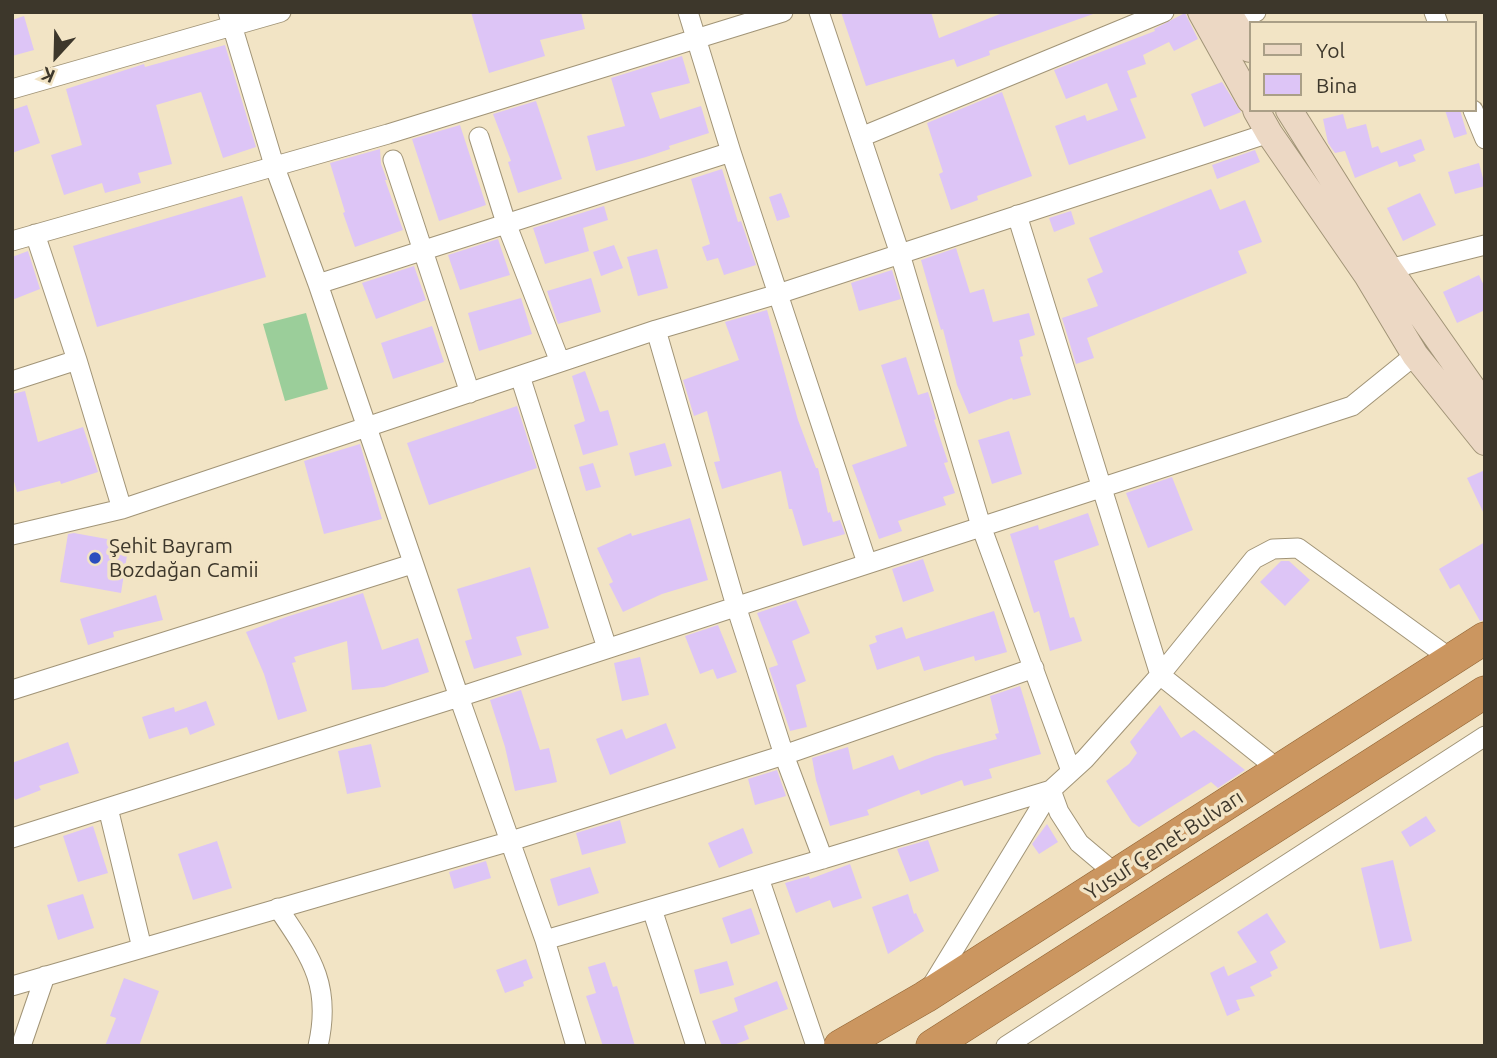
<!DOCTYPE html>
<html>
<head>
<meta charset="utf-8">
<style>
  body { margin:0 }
  #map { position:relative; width:1497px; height:1058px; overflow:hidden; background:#f2e4c5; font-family:Ubuntu,sans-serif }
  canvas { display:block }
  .frame { position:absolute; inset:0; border:14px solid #3d372b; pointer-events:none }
  .legend { position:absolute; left:1249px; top:21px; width:228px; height:91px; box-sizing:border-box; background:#f2e4c5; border:2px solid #aa9f87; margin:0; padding:9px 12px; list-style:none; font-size:21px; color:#3d372b }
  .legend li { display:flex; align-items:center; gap:14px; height:35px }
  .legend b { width:35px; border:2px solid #aa9f87 }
  .north { position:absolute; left:21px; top:21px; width:70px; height:70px; -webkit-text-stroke:5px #f2e4c5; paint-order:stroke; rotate:202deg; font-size:19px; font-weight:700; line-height:28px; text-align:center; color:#3d372b }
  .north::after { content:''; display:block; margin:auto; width:24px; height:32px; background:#3d372b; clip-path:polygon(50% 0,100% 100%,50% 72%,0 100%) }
</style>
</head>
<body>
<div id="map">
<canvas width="1497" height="1058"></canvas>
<div class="frame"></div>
<ul class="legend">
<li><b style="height:9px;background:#ecd8c4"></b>Yol</li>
<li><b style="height:19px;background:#ddc5f6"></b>Bina</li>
</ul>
<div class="north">K</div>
</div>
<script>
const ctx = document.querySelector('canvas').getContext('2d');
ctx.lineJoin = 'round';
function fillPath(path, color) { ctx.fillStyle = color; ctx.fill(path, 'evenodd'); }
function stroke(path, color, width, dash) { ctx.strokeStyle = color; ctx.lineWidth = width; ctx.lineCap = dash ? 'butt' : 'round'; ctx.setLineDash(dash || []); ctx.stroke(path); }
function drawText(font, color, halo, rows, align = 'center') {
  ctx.font = font + ' Ubuntu,sans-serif'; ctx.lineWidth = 7; ctx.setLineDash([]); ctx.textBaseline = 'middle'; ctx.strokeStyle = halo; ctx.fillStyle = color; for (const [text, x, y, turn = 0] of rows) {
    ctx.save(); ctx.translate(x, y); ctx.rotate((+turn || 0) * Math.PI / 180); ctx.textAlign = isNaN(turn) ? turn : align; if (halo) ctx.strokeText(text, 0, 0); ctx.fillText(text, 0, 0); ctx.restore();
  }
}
fillPath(new Path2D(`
  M306,313L328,389L285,401L263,324Z`), '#9bce9a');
fillPath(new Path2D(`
  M471,12H581L585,29L540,40L545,56L489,73Z
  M841,12H931L939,38L1005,12L1096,13L989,51L990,55L957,67L954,59L866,86Z
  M1185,13L1198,39L1174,51L1169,42L1143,55L1146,64L1127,71L1137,97L1130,99L1146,138L1069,165L1055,126L1085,115L1087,121L1118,110L1107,83L1066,99L1054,70L1155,31L1154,29Z
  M24,16L34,50L12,56V20Z
  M225,45L256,147L223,158L201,92L156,105L172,164L138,173L141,183L105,193L102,183L64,195L51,155L82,145L66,89L144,64L145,67Z
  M682,56L690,83L651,93L660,119L701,106L709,133L669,146L670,149L646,157L596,171L587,136L625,126L611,78Z
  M1222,82L1241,112L1204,127L1191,94Z
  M1002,92L1032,176L977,196L978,200L951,210L939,174L943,172L927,123Z
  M536,101L562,179L518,193L508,162L511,161L493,114Z
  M27,105L40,143L12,153V110Z
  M1445,110H1460L1467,134L1454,138Z
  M1343,114L1347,129L1366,124L1372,148L1378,146L1381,153L1421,139L1425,150L1413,155L1416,161L1399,167L1397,161L1355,178L1345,151L1335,153L1328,143L1323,119Z
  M460,125L486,205L439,221L412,139Z
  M380,149L381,164L387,180H385L403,230L355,247L343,213L345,212L330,163Z
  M1255,150L1260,162L1217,179L1212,165Z
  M1479,163L1485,186L1455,194L1448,172Z
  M722,169L738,222L741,221L756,265L724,275L718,258L707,261L702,247L710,244L691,179Z
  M1211,189L1220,210L1245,200L1262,242L1238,251L1247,273L1087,338L1094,358L1076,364L1062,318L1098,306L1087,279L1103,272L1089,238Z
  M781,193L790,217L777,221L769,197Z
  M1420,193L1436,225L1403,241L1387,208Z
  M242,196L266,277L97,327L73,246Z
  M604,206L608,220L583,228L589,251L545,264L533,228Z
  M1071,211L1075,224L1054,232L1049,218Z
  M498,239L510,275L460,290L448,255Z
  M614,245L623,268L601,276L593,252Z
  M956,248L970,293L984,289L993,322L1029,313L1035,335L1019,340L1023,356L1020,357L1031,395L1013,400L1012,398L969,414L957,385L943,329L941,330L921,260Z
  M657,249L668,288L638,296L627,257Z
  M28,251L40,289L12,300V257Z
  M414,266L426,300L376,319L362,283Z
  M892,270L901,299L859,311L851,283Z
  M1479,275L1485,288V310L1457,323L1443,292Z
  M591,278L601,312L558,324L547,291Z
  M521,298L532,334L479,351L468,313Z
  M767,310L798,420L816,468H818L828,513L830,512L833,522L840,520L845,534L803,546L792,509H789L781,471L722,489L714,462L720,461L707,411L694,416L683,380L739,360L725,322Z
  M432,326L444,362L393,379L381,343Z
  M906,357L918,395L928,392L936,419L934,420L948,462L944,463L955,493L943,497L946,505L898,521L902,531L879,539L852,465L907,446L881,365Z
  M585,371L600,412L608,410L618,445L583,455L574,425L585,421L572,376Z
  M25,391L38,442L83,427L98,472L61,484L60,481L17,492L12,474V394Z
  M517,406L537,468L429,505L407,443Z
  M1009,431L1022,474L992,484L978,440Z
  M665,443L672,466L635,476L629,453Z
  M360,444L382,519L324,534L304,461Z
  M593,463L601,487L586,491L579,467Z
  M1485,470V516L1467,478Z
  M1172,477L1193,530L1148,548L1126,493Z
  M1088,513L1099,545L1054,561L1070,618L1074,617L1082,641L1050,651L1039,611L1034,613L1010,534L1038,525L1039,530Z
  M690,518L708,580L662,594L623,612L609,584L613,582L597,548L631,533L632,536Z
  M74,533L129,543L121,593L60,582L68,534Z
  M1485,542V620L1480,621L1459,584L1450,589L1439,569Z
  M923,559L934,591L903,602L892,569Z
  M1281,561H1289L1310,580L1285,606L1260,582Z
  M530,567L549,628L516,637L522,655L474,669L465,641L472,639L457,589Z
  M363,593L382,650L418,638L429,672L384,687L352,690L347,641L294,657L296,662L292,663L307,711L278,720L264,674L246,632L286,617Z
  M156,595L163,620L113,632L114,637L88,645L80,619Z
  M796,600L810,633L792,641L806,681L796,685L807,727L790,731L769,668L778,665L757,613Z
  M994,611L1007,652L975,661L974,656L924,671L919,656L877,670L869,645L877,642L875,636L902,627L906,639Z
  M718,625L737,672L717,679L713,669L700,674L685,636Z
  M640,657L649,695L622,701L614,663Z
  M1020,686L1041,754L989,769L992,778L964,786L962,780L921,795L919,790L867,810L869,815L830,826L816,780L812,758L848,747L853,770L893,755L899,770L935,756L997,739L995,734L999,733L990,696Z
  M521,690L540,750L549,748L557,782L515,791L505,747L490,700Z
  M206,701L215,725L190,735L187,727L149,739L142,717L174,707L175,712Z
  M1160,705L1181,738L1194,730L1245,770L1218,788L1211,782L1139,827L1132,822L1106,781L1129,764L1137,753L1130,742Z
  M666,723L676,748L610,775L596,739L622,729L626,739Z
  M68,742L79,773L39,786L41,790L15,800L12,792V763Z
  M371,744L381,787L347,794L338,751Z
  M777,770L786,796L755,805L748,779Z
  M1426,816L1436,831L1410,847L1401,832Z
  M620,820L626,843L582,855L576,833Z
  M1047,824L1058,842L1039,854L1032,844Z
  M93,826L108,873L78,882L63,836Z
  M743,828L753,853L719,868L708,843Z
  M928,840L939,871L910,882L897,849Z
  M217,841L232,888L193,900L178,854Z
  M1393,860L1412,941L1380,949L1361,868Z
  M486,861L491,878L454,889L449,872Z
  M850,864L862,898L833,908L830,900L796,913L785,883L809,876L810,879Z
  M590,867L599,893L558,906L550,879Z
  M83,894L94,928L58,940L47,905Z
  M908,894L914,914L916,913L924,931L888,954L872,907Z
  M751,908L760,934L731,944L722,918Z
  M1267,913L1286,942L1270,952L1278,968L1270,972L1272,976L1250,987L1255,996L1236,1000L1240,1010L1227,1016L1210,973L1224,966L1228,976L1257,962L1237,932Z
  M526,959L533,978L523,982L524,986L505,993L496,970Z
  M727,961L734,985L700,994L694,970Z
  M605,962L613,987L617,986L635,1046H603L586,996L596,993L588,967Z
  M124,978L159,991L139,1046H105L116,1018L110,1016Z
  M777,981L788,1009L744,1026L749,1039L731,1046H722L712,1021L738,1011L734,998Z`), '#ddc5f6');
const minor = new Path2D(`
  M228,12L274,165L318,284L459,697L1352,406L1415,355
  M688,12L731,152L867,563
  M819,12L900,254L981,526L1071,771
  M1434,12L1438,23
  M1232,20L1256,12
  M12,89L281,12
  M1473,110L1485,139
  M479,137L506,223L560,362
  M861,137L1164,12
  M393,160L470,393
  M1017,215L1160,675L1279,770
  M35,234L77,360L122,509
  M12,241L388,134L783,12
  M1389,269L1485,245
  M318,284L731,152
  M656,330L736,606L784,755L823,859
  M520,376L607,648
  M12,381L77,360
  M12,535L122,509L656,330L778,294L1269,133
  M12,690L412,564
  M1051,790L1059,812L1079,843L1117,875
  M108,808L142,948
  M12,838L459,697L545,940L576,1046
  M759,878L816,1046
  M278,908C311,957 332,985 318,1046
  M652,909L696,1046
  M545,940L823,859L1051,790L1085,759L1160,675L1254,559L1273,549L1298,548L1451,659
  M12,986L511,841L784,755L1034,668
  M931,987L1051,790
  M21,1046L45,976
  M1006,1046L1485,736`);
const secondary = new Path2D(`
  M1201,12L1250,100
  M1228,12L1250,49
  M1256,110L1269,133L1367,275L1415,355L1485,442
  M1289,110L1389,269L1485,406`);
const trunk = new Path2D(`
  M840,1046L925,997L1485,638
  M932,1046L1485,692`);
stroke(minor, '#a19477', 21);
stroke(secondary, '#a19477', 28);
stroke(trunk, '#916434', 33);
stroke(minor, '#fff', 19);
stroke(secondary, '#ecd8c4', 26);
stroke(trunk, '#cb9660', 32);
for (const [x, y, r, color] of [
  [95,558,7,"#2b4ebe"]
]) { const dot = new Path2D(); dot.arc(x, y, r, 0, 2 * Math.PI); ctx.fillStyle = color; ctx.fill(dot); stroke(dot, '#f2e4c5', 2.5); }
drawText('21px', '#3d372b', '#f2e4c5', [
  ["Şehit Bayram",109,546],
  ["Bozdağan Camii",109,570]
], 'left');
drawText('21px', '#3d372b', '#f2e4c5', [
  ["Yusuf Çenet Bulvarı",1164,845,-33]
]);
</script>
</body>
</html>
